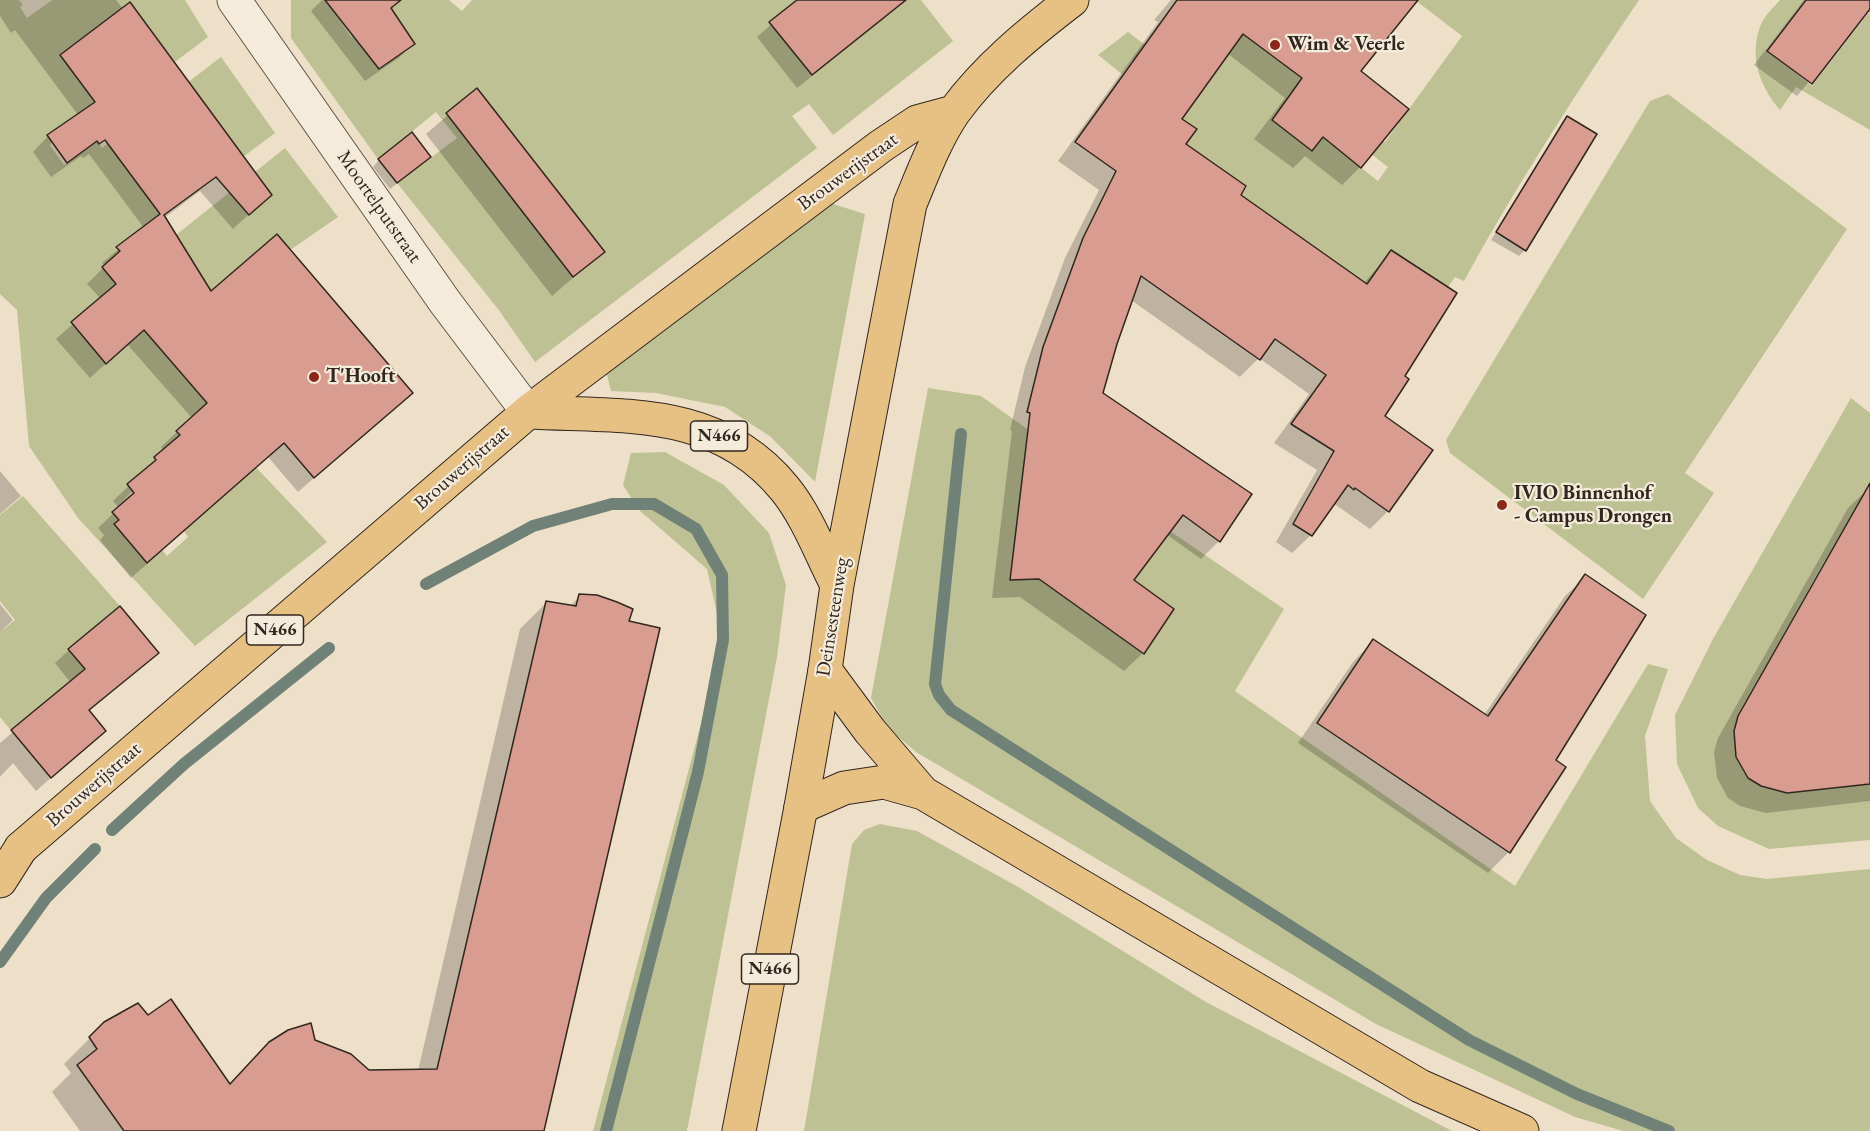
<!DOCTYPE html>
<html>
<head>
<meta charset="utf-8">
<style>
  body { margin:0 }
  canvas { display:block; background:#eee0c8 }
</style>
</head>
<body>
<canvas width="1870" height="1131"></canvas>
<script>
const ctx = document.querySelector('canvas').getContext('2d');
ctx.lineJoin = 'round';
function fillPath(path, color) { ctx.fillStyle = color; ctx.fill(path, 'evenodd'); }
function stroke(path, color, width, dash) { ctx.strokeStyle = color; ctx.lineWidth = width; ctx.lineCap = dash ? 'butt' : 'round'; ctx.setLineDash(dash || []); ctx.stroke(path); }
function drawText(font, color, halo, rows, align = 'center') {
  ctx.font = font + ' "EB Garamond",serif'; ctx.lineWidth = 4.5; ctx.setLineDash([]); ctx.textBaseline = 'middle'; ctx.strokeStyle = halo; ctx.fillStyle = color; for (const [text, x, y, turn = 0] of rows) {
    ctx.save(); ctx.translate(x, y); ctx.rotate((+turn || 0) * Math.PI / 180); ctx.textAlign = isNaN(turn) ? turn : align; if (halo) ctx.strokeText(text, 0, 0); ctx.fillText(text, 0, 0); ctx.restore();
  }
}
fillPath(new Path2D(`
  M0,0H19L23,5L20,7L27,18L52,0H185L208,37L175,62L130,2L60,55L101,109L83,122L102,148L221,57L275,133L243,157L124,165L162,217L149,222L116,246L142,276L176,235L285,148L338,217L290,250L163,352L191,385L208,370L212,428L197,411L176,430L180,435C156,460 138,489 112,511L119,520L114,524L132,545L137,541L152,559L162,550L167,556L188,537L184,531L250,461L327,542L195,646L78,518L29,446L17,310L0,294ZM67,122L86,149L64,165L50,145Z
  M291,0H347L334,12L351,37L356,34L379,69L415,43L385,0H449L462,11L472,0H797L770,22L809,72L828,57L831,60L901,4L900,0H921L953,41L833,135L809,104L792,116L817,148L535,362L498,309L397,183L457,138L436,112L378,159L291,38ZM477,89L572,276L446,113Z
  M1415,0H1639C1577,92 1517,184 1464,281L1455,277L1448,287L1445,285L1432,330L1241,195L1247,187L1218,167L1180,152L1196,130L1181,120L1193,102L1133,59L1122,74L1098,55L1128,32L1202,88L1236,28L1278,61L1313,20L1337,32L1272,120L1313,151L1344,111L1385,142L1462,36ZM1370,153L1388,167L1378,181L1360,167Z
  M1780,0H1805L1766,50L1812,86L1870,11V130L1796,87L1780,110C1760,87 1749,57 1760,27C1763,17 1773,8 1780,0Z
  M1668,94L1847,229L1685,473L1714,493L1643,599L1450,453L1446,440L1650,101Z
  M830,203L865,214L815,482L771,437L725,407L656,393L611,391L606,371Z
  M928,388L981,396L1097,479L1132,580L1170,531L1284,609L1235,691L1515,886L1648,664L1668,669L1645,736L1650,801L1676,838L1707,860L1740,875L1767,879L1870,869V1131H1623L1575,1117L1376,1024L916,752L889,729L871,698Z
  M1851,398L1870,413V487L1848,521L1861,529L1840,567L1825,560L1738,716C1727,761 1743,784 1787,793L1870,784V840L1769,849L1718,826L1698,808L1677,764L1675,715L1713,639Z
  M665,452L724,485L769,533L786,585L777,657L687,1131H593L723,640L707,569L639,510L623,485L631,453Z
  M23,496L120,606L68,649L107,696L89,711L31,719L14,734L0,717V632L15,620L0,601V515Z
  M880,824L917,831L1020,888L1206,1002L1452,1131H804L852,844L864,830Z`), '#bdc193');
fillPath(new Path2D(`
  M0,0H116L270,195L233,229L200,191L164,218L210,293L411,393L298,492L268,457L131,578L100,540L104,535L98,528L119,508L113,501L164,451L161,447L192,418L127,344L90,378L56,339L101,299L87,284L105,266L102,263L144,228L89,154L83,158L81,156L51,177L33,152L48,136L78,115L15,30L11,33L0,16Z
  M322,0H383L413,43L400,57L365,81L311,11Z
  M799,0H901L885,18L797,88L757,37Z
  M1171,0H1413L1359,71L1360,167L1342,185L1305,156L1293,168L1254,139L1285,98L1227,53L1179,119L1184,144L1239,195L1364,283L1391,252L1403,377L1383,416L1388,511L1370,529L1336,505H1332L1311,535L1292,553L1276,542L1317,470L1274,443L1309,394L1259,358L1240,377L1131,300L1102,394L1219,541L1201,559L1166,534L1132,580L1143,653L1124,671L1020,597L992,598L1012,431L1010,430L1025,367L1065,258L1099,190L1058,161L1158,22L1154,20Z
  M1804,0H1870V7L1797,96L1754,65Z
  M477,90L603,252L552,296L426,134Z
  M1567,118L1525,250L1519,256L1491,240Z
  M379,160L423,163L390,189L373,167Z
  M0,471L21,496L0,514Z
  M1869,488L1870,801L1766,813L1740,806L1728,798L1717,778L1714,752L1718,738L1848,508Z
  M1586,576L1554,760L1564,767L1509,852L1488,873L1298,743L1353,662L1373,641L1484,715L1565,596Z
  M580,596L627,622L542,1131H80L52,1092L71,1073L64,1064L105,1023L137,1005L148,1017L229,1085L313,1041L368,1072L418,1071L520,629L546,603L569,607Z
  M0,604L13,620L0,632Z
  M69,650L157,653L88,712L104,731L36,791L13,763L0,777V743L71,683L55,663Z`), '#0003');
stroke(new Path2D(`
  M961,434L935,684L939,695L951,710L1469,1040L1577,1094L1669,1131
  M426,584L533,526L612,504H654L696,529L722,575L723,640L698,772L606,1131
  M112,830L184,764L329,648
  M0,962L46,898L95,849`), '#708177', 12);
const building = new Path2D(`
  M325,0H401L391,8L415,44L379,69Z
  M797,0H906L812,75L769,22Z
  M1177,0H1418L1361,71L1409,109L1361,168L1323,137L1312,151L1272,120L1302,78L1243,34L1182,119L1197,129L1186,144L1246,186L1241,195L1367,284L1391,250L1457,293L1405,376L1409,379L1385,416L1433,450L1389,512L1355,488L1354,490L1348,485L1312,536L1293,524L1334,451L1291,424L1326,375L1275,339L1260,360L1141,276L1117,344L1103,393L1252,494L1220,542L1183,515L1134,580L1174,609L1144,654L1039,579L1010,580L1030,413L1027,412L1043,347L1083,238L1116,171L1075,142Z
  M1806,0H1870V9L1812,84L1767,51Z
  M130,2L272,195L249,215L216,177L164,215L211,291L277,234L413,393L314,478L284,443L147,563L114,524L119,520L112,512L134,493L127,484L156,460L154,457L180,435L176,431L207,403L144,330L106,364L71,322L116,284L102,267L120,251L116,247L160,214L105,140L99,144L97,141L67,163L47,135L95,102L60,55Z
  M477,88L605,252L573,277L446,113Z
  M1567,116L1597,134L1526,251L1496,232Z
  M412,132L431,157L397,183L378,159Z
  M1870,483V784L1787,793L1761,786L1748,778L1736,757L1734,731L1738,716Z
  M1585,574L1646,615L1556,760L1566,767L1510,853L1317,723L1373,639L1488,716Z
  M579,594L597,595L617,602L633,609L629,621L660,628L544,1131H124L77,1065L97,1049L89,1037L104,1022L138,1003L148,1015L171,999L230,1084L269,1042L288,1030L311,1023L315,1040L351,1054L369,1070L437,1069L546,601L576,606Z
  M120,606L159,653L89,710L106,731L51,778L11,730L85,669L68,649Z`);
fillPath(building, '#d89c90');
stroke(building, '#31271f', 1.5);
const minor = new Path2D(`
  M234,0L445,302L528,412`);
const major = new Path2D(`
  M528,412C623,417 718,406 785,489C807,516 821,554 837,585
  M21,848L528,412L881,146L917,122L954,112
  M739,1131L801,807L825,670L837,585L910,204C923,173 935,140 954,112C986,68 1029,33 1072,0`);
const highway = new Path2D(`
  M825,670L870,731L923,793
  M801,807L844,788L884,782L923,793L1420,1086L1522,1131
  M0,881L21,848`);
stroke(minor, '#605549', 35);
stroke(major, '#31271f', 35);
stroke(highway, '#31271f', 35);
stroke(minor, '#f4ebdb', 33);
stroke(major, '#e7c084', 33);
stroke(highway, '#e7c084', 33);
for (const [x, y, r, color] of [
  [1275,45,6,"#8f2418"],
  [314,377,6,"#8f2418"],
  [1502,505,6,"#8f2418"]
]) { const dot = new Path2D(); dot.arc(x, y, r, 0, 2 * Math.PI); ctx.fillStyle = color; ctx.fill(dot); stroke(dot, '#f4ebdb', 2); }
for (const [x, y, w] of [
  [719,436,57],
  [275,630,57],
  [770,969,57]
]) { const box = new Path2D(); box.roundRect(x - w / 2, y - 15, w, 30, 4.5); ctx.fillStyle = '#f4ebdb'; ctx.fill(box); stroke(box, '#31271f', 1.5); }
drawText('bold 18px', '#31271f', null, [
  ["N466",719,436],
  ["N466",275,630],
  ["N466",770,969]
]);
drawText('bold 20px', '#31271f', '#f4ebdb', [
  ["Wim & Veerle",1287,45],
  ["T'Hooft",326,377],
  ["IVIO Binnenhof",1514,494],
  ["- Campus Drongen",1514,517]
], 'left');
drawText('20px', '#31271f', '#f4ebdb', [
  ["Brouwerijstraat",848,172,-36],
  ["Moortelputstraat",379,207,55],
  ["Brouwerijstraat",462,468,-41],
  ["Deinsesteenweg",833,617,-81],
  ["Brouwerijstraat",94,785,-41]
]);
</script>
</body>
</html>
